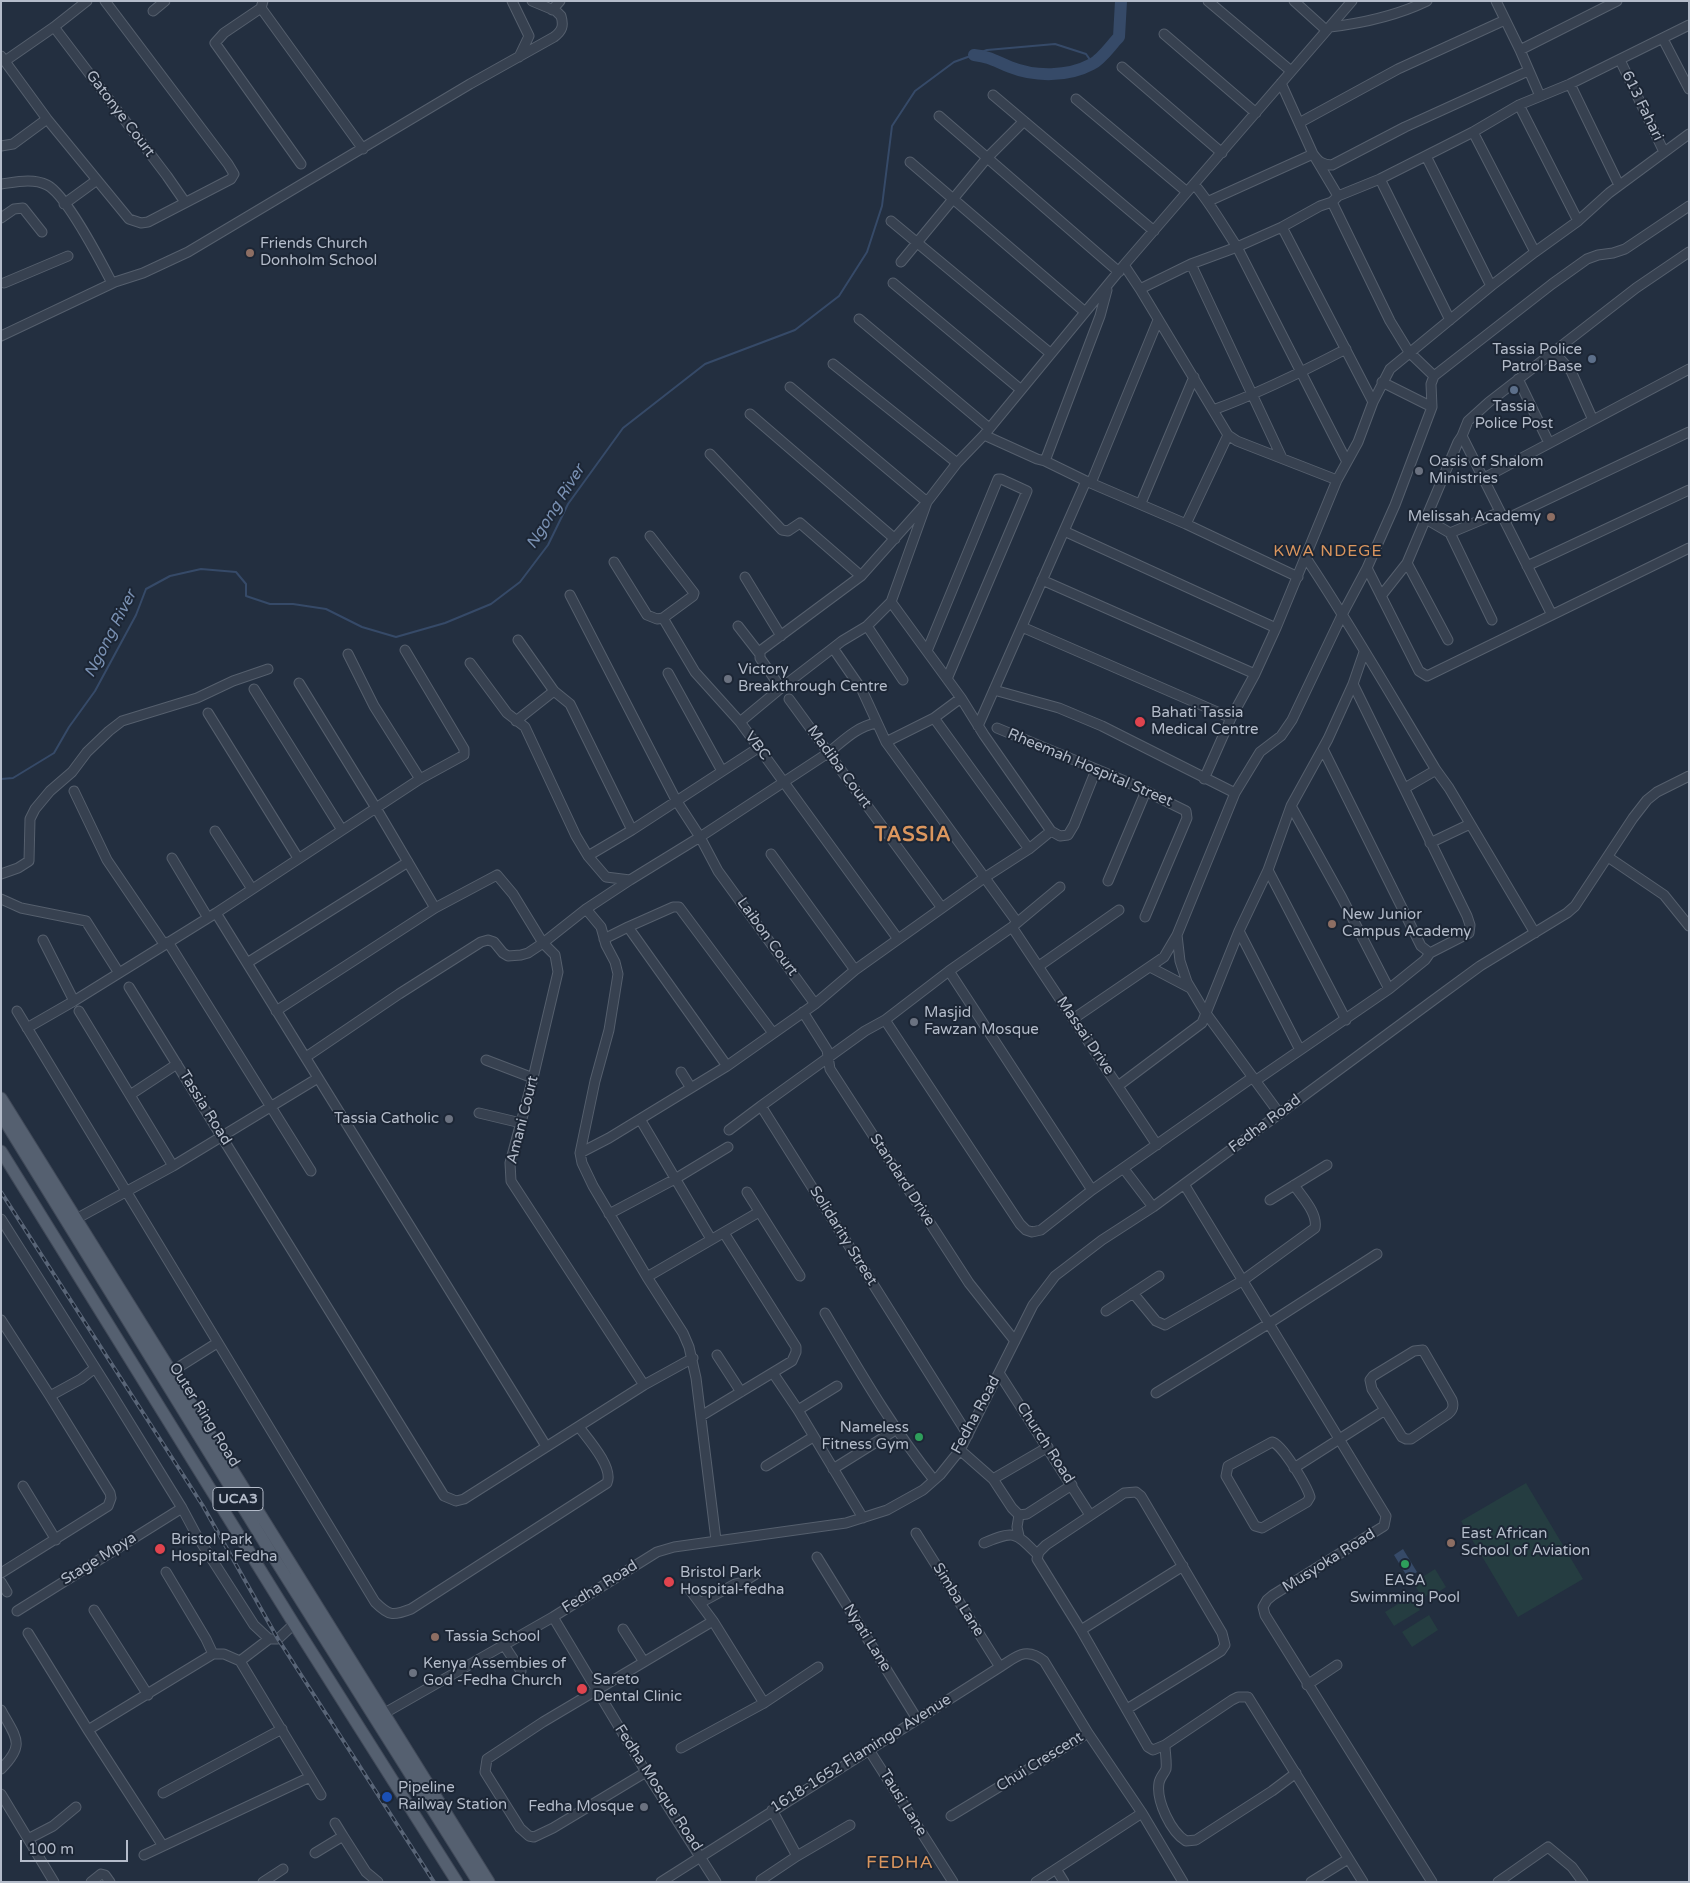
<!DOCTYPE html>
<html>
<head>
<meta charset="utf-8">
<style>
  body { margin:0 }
  #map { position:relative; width:1690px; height:1883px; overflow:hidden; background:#232f40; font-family:"Varela Round",sans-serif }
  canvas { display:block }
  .frame { position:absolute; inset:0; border:2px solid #b4bcca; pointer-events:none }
  .scale { position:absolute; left:20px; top:1840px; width:108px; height:22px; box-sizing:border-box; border:2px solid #b4bcca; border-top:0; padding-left:6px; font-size:15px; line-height:18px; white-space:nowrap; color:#b4bcca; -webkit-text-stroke:4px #1c2635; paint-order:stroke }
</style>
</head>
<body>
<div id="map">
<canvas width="1690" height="1883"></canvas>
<div class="frame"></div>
<div class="scale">100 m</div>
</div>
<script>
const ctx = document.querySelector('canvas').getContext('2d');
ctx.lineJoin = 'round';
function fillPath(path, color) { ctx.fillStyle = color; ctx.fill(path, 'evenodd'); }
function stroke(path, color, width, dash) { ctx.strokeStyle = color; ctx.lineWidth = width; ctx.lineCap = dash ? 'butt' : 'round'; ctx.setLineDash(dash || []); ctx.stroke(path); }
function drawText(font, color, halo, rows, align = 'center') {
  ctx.font = font + ' "Varela Round",sans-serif'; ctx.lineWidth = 4; ctx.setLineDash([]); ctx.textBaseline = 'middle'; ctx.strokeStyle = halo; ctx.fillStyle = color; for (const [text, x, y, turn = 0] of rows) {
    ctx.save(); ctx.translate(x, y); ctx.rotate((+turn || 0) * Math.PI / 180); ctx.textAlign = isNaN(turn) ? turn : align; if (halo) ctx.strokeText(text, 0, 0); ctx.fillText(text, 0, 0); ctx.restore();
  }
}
fillPath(new Path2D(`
  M1526,1483L1583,1579L1518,1617L1461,1521Z
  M1435,1569L1446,1587L1437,1593L1435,1590L1423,1598L1413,1583Z
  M1411,1596L1420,1610L1394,1626L1385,1612Z
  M1429,1615L1438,1630L1412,1647L1402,1632Z`), '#253d41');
fillPath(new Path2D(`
  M1403,1549L1417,1572L1408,1578L1394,1555Z`), '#364a68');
stroke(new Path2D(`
  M1,779L13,778L54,753L69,727L95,691L136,615L146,589L170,576L201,569L236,572L246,584V596L270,604H293L326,609L362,627L396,637L445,623L491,604L520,582L548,545L568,504L623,428L705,364L795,330L839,296L867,252L882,206L892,126L915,91L954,62L987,50L1055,44L1086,54L1093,64`), '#364a68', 2);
stroke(new Path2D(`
  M974,55C991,57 995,61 1010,67C1035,77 1068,77 1092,64C1102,59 1111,45 1119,37L1121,1`), '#364a68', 12);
const minor = new Path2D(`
  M263,1L261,8L224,33L215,43L301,164
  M512,1L529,36L519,57
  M1208,1L1291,71
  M1294,1L1326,30
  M1496,1L1520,50L1540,96
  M261,8L363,149
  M552,10L560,1
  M153,11L165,1
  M54,27L167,176L185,202
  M1330,27C1364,23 1396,16 1427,1
  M1164,34L1256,113
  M1663,39L1689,89
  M1520,50L1617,1
  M1,56L47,119L129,219L141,223L148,222L231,179L234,174L228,164L105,1
  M1620,60L1664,152
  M5,61L54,27L87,1
  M1122,67L1222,153
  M1281,83L1313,154C1318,161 1322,165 1332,165L1405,127L1528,71
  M1570,84L1619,185
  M993,95L1154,231
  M1076,99L1187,192
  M1519,105L1578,221
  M939,116L1119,272
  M1299,123L1398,69L1505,20
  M1473,132L1535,252
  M1,146L13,144L47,119
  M1426,156L1491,286
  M910,162L1085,312
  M1380,179L1450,320
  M1,184C16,182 33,178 47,185C66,194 101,262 112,283
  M1194,184C1211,204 1223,226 1237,247L1347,462
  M1209,201L1313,154L1338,196
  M1332,202L1390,321L1409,352L1434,376
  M64,204L97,180
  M1,218L14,209L23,208L42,232
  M891,221L1050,353
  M1282,227L1373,402
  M901,262L987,158L1024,121
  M1191,264L1282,458
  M1124,265L1140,289L1228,435L1237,441L1337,480
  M4,283L68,256
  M893,283L1020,389
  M1140,289L1191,264L1237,247L1282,227L1320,206L1332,202L1338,196L1380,179L1473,132L1519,105L1570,84L1689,25
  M859,319L989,428
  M1,336L115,282L143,273L188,252L470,84L554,37C562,31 564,26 561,16L556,11L532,1
  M1553,351L1571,371L1593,420
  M833,364L957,463
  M1518,379L1549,443
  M1382,382L1432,407
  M1213,410C1260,393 1302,372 1346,349
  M750,414L895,539
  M984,435L1037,459L1045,461L1086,481L1186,524L1298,577
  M1462,436L1552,615
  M710,454L782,530L788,531L800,523L861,576
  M1045,461L1100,316L1107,290
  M1484,478L1689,369
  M1091,483L1158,320
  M1141,503L1194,377
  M1426,519L1450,533L1500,512
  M1504,520L1689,432
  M1186,524L1228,435
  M1064,531L1276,628
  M1450,533L1492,620
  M650,536L694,593L693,596L663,618
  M1306,558C1352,627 1393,699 1436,770L1449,788L1535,933
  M614,562L647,615L657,619L663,618L695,672L740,722L898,939
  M1407,563L1448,640
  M1527,566L1689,490
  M1367,568L1419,671L1427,676L1689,548
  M745,577L781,636
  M1042,580L1255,674
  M570,595L676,800L700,837L718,871L815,1004
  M1381,596L1407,563L1458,442L1462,436L1468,421L1489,402L1636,288L1689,252
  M891,602L961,698L984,735L1051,831L1060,836L1068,835L1074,825L1096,770
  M738,626L759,653
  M867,626L903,680
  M1022,627L1231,718
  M518,640L554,691L570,704L632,830
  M927,651L998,479H1001L1027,491L947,679
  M348,654L374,706L420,779
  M470,663L507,713L525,727L576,836L588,856L606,877L630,880
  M668,673L722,771
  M299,683L376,808L435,908
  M781,688L833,648
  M254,689L342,830
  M994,690L1059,708L1102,726L1235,793
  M789,699L942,908
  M208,713L298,858
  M934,718L1029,849
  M516,721L554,691
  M740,722L781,688L760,658V651L861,576L927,502L790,387
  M978,726L1086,481
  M997,728L1125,781L1186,811L1187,818L1145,917
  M886,742L934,718L961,698
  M1323,749L1421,946L1430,953L1469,933L1470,925L1467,916L1353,684
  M1204,779L1231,718L1255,674L1276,628L1337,480L1358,442L1373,402L1390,369L1491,286L1535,252L1578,221L1609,193L1689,134
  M1405,788L1436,770
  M74,791L107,860L164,944
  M215,831L252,889
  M1430,843L1470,824
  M771,854L855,970
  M588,856L632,830L758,748
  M1608,857L1664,895L1689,926
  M172,858L208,918
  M1268,870L1346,1020
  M1,874L18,868L29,861L30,819L35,809L50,791L72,772L87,752L109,731L122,721L197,698L233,681L268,669
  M1108,881L1146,791
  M1060,887L1012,927L949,971L1092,1190
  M1,899L21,908L86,921L119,973
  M216,913L546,1446
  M1017,922L886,742L862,690L833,648L842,641L867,626L891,602L927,502L957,463L984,435L1124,265L1352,1
  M628,927L673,907H679L773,1033
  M1012,927L1157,1145
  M1239,931L1300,1050
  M1177,935L1180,961L1187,982L1205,1012L1279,1113
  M604,939L628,927L727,1066
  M43,940L74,1001
  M168,942L311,1171
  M247,963L408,862
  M1039,966L1119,910
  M1150,967L1190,988
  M129,987L444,1496L456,1501L464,1499L644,1385L693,1358
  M1389,989L1425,960L1430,953
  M17,1011L375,1602C389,1616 393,1616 411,1609L607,1483C614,1468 588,1439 579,1427
  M79,1011L173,1166
  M276,1011L435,908L497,875L513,894L543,943L555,955L558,972L533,1078L510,1163L511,1181L644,1385
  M803,1012L827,1050L830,1069L969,1283L1015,1341
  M1073,1019L1164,957L1177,935L1235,793L1260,752L1281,736L1292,720L1343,613L1367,568L1395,505L1432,407L1431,384L1434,376L1552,284L1587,259L1598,255L1613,253L1625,249L1689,206
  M885,1020L949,971
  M27,1028L74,1001L216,913L420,779L464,755V749L405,650
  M306,1057L399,994L481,942L488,940L494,942L503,953L508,956L521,955L528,953L543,943L586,909L630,880L700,837L828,753C843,741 856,727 876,723
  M486,1060L533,1078
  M681,1072L691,1088
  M1255,1081L1389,989L1342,898L1291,806
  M1118,1086L1202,1023L1239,931L1268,870L1291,806L1328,739L1353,684L1364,652
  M130,1095L177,1064
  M479,1113L521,1123
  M640,1119L711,1239
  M729,1130L761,1106
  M580,1153L595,1081L609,1030L618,974L615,962L606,945L601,927L586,909
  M1124,1169L1153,1207
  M1184,1184L1386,1516L1384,1526L1273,1595L1267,1600L1263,1607L1265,1615L1432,1882
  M747,1192L800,1276
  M1270,1200L1327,1165
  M609,1214L675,1179L728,1147
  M1,1219L111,1393L182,1508L197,1536L254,1625L269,1639H278L294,1624
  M76,1219L173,1166L318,1078
  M647,1277L759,1212
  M1133,1293L1156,1321L1165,1325L1242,1281L1315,1228C1318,1213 1302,1197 1294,1185
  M1106,1311L1159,1276
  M825,1313C859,1370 892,1428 934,1480
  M1,1320L50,1396L110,1493L111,1498L108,1506L1,1573
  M1423,1350L1452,1400C1454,1406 1453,1410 1448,1414L1411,1439H1406L1402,1437L1372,1389L1370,1380L1373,1376L1414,1351Z
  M717,1355L741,1392
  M171,1372L217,1343
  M773,1373L798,1410L863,1518
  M999,1373L1090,1515
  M1156,1393L1268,1324L1377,1254
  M50,1396L81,1379L95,1368
  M798,1410L837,1386
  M701,1416L792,1361L796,1352V1347L724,1233
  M968,1435L761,1106L865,1031L885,1020L1020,1224L1026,1230L1032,1232L1041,1230L1092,1190L1253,1077
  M1272,1442C1282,1444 1307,1486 1310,1497L1307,1502L1262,1528L1255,1526L1226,1476L1228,1466Z
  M960,1450L993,1479L1012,1508L1019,1515L1027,1514L1072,1485
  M766,1466L813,1437
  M1294,1468L1385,1410
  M833,1469L897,1429
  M993,1479L1048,1447
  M23,1486L56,1540
  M916,1533L1000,1667
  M1019,1536L1017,1527L1019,1515
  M716,1540L696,1378L689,1347L683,1333L647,1277L593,1186L582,1163L580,1153L609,1138L727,1066L815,1004L855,970L984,878L1029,849L1051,831
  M984,1543C1015,1530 1015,1532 1038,1555
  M817,1557L917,1719
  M166,1572L206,1639L213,1654
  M1,1582L7,1592
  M690,1590L713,1621L764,1703
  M700,1603L735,1584L743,1582L756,1574
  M94,1610L148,1695
  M17,1611L182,1508
  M553,1617L646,1772L716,1882
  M623,1629L644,1662
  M1081,1630L1183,1566
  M28,1633L88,1730L163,1846
  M504,1645L521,1671
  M240,1661L321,1795
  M1307,1685L1337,1665
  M1127,1709L1221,1651L1225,1645L1222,1633L1141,1496L1136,1492L1124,1493L1046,1545L1039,1552L1037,1559L1081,1630L1148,1747L1153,1750L1165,1745L1232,1700L1238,1697H1248L1363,1882
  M1,1710C16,1738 26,1744 1,1769
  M383,1714L553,1617L657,1552L674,1547L846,1523L887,1510L923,1490L940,1475L960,1450L1033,1305L1055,1276L1102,1240L1153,1207L1439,996L1480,966L1567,913L1575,906L1633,818L1647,800L1657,792L1689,776
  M88,1730L213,1654H224L240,1661L269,1639
  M1088,1733L1142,1813L1183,1882
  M1165,1745C1165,1752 1167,1762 1166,1769C1164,1774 1160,1777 1159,1783C1156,1801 1171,1832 1186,1841L1196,1840L1272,1791L1296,1773
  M681,1748L764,1703L818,1667
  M869,1750L953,1882
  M646,1772L553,1828L534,1837L529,1836L520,1828L485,1772L487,1759L543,1722L713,1621
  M163,1793L282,1729
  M1,1794L54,1882
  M772,1810L797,1856
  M335,1823L343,1836
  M28,1839L53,1826L76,1807
  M315,1853L343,1836L366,1872L378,1882
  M144,1855L310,1777
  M1056,1869L1064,1882
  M761,1880L797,1856L850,1825
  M91,1882L101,1874L105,1875L110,1882
  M263,1882L283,1869
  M661,1882L1000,1667C1016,1657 1026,1646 1044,1661L1088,1733L951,1816
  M1036,1882L1142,1813
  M1311,1882L1348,1859
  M1498,1882L1548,1847L1572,1867L1583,1882`);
const major = new Path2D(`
  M1,1098L489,1882
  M1,1115L271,1553L478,1882
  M1,1151L294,1624L457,1882`);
stroke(minor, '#555f6d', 11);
stroke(major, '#414a59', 13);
stroke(minor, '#374150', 9);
stroke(major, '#556070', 11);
const rail = new Path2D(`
  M1,1192L203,1506L278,1639L434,1882`);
stroke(rail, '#596577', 4);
stroke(rail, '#1c2635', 2, [5.5]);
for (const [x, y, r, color] of [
  [250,253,5,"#8d6e63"],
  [1592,359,5,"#5c6f8a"],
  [1514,390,5,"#5c6f8a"],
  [1419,471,5,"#6b7280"],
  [1551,517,5,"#8d6e63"],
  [728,679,5,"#6b7280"],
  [1140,722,6,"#e0444e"],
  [1332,924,5,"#8d6e63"],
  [914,1022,5,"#6b7280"],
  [449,1119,5,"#6b7280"],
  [919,1437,5,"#2e9e5b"],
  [1451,1543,5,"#8d6e63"],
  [160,1549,6,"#e0444e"],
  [1405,1564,5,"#2e9e5b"],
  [669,1582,6,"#e0444e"],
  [435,1637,5,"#8d6e63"],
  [413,1673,5,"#6b7280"],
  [582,1689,6,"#e0444e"],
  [387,1797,6,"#1a4fb4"],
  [644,1807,5,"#6b7280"]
]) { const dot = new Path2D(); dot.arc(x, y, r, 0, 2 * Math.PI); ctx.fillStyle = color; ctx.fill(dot); stroke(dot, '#1c2635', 2); }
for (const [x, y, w] of [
  [238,1499,50]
]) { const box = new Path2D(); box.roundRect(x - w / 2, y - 11.5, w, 23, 4); ctx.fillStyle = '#1c2635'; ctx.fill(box); stroke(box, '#b4bcca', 1); }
drawText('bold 14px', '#b4bcca', null, [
  ["UCA3",238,1499]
]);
drawText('15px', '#b4bcca', '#1c2635', [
  ["613 Fahari",1642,106,64],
  ["Gatonye Court",120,114,53],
  ["VBC",757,746,53],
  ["Madiba Court",839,767,54],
  ["Rheemah Hospital Street",1090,768,23],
  ["Laibon Court",767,937,54],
  ["Massai Drive",1085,1036,56],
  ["Tassia Road",205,1108,58],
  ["Amani Court",523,1120,-76],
  ["Fedha Road",1265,1124,-37],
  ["Standard Drive",902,1180,57],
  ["Solidarity Street",843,1236,58],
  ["Outer Ring Road",204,1415,58],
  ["Fedha Road",976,1415,-62],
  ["Church Road",1045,1443,57],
  ["Stage Mpya",99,1559,-32],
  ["Musyoka Road",1329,1561,-32],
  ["Fedha Road",600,1587,-32],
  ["Simba Lane",958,1600,58],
  ["Nyati Lane",867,1638,58],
  ["1618-1652 Flamingo Avenue",861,1754,-32],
  ["Chui Crescent",1040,1762,-32],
  ["Fedha Mosque Road",658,1788,57],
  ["Tausi Lane",903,1803,58]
]);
drawText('15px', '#b4bcca', '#1c2635', [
  ["Friends Church",260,244],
  ["Donholm School",260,261],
  ["Tassia Police",1582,350,"right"],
  ["Patrol Base",1582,367,"right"],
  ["Tassia",1514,407,"center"],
  ["Police Post",1514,424,"center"],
  ["Oasis of Shalom",1429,462],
  ["Ministries",1429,479],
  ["Melissah Academy",1541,517,"right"],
  ["Victory",738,670],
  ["Breakthrough Centre",738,687],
  ["Bahati Tassia",1151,713],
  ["Medical Centre",1151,730],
  ["New Junior",1342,915],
  ["Campus Academy",1342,932],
  ["Masjid",924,1013],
  ["Fawzan Mosque",924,1030],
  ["Tassia Catholic",439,1119,"right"],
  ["Nameless",909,1428,"right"],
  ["Fitness Gym",909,1445,"right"],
  ["East African",1461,1534],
  ["School of Aviation",1461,1551],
  ["Bristol Park",171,1540],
  ["Hospital Fedha",171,1557],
  ["Bristol Park",680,1573],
  ["Hospital-fedha",680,1590],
  ["EASA",1405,1581,"center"],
  ["Swimming Pool",1405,1598,"center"],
  ["Tassia School",445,1637],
  ["Kenya Assembies of",423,1664],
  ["God -Fedha Church",423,1681],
  ["Sareto",593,1680],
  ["Dental Clinic",593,1697],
  ["Pipeline",398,1788],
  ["Railway Station",398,1805],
  ["Fedha Mosque",634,1807,"right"]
], 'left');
drawText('italic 16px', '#7a91b3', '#1c2635', [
  ["Ngong River",556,507,-58],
  ["Ngong River",111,634,-63]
]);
ctx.letterSpacing = '1px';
drawText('16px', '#db965e', '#1c2635', [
  ["KWA NDEGE",1328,552]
]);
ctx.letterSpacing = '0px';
ctx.letterSpacing = '1px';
drawText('18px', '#db965e', '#1c2635', [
  ["FEDHA",900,1863]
]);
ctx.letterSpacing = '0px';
ctx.letterSpacing = '1px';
drawText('bold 20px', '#db965e', '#1c2635', [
  ["TASSIA",913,836]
]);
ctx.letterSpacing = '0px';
</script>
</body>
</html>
